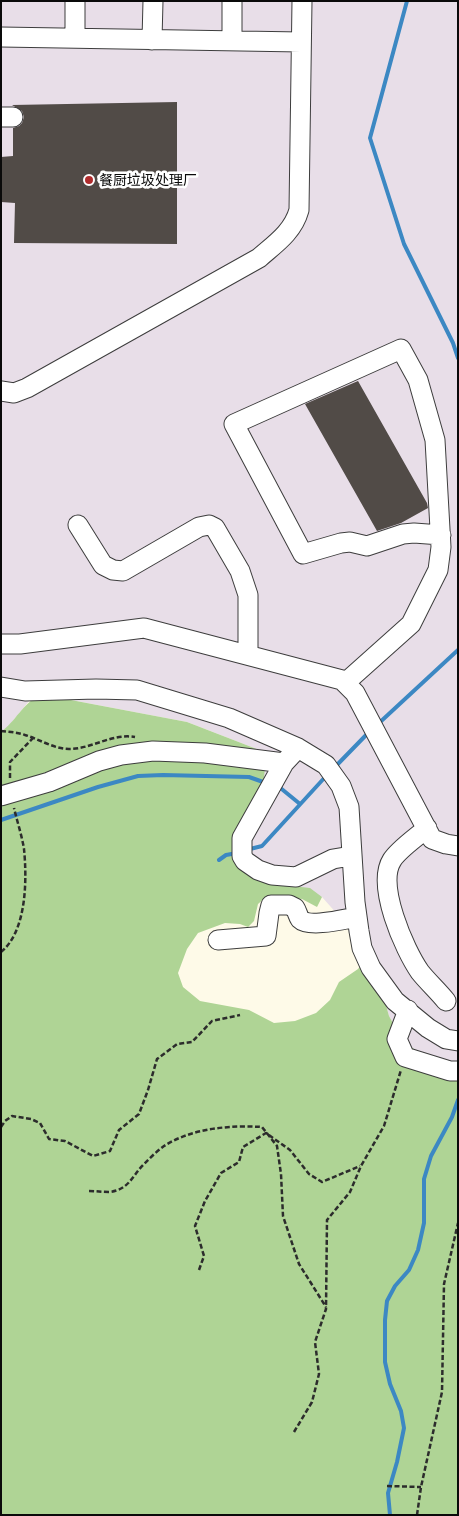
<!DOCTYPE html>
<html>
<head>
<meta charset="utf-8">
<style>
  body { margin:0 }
  #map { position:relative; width:459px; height:1516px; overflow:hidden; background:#fefae8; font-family:Georgia,serif }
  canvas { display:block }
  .frame { position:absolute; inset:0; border:2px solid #0a0a0a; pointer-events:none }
</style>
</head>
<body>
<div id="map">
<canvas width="459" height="1516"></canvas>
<div class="frame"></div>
</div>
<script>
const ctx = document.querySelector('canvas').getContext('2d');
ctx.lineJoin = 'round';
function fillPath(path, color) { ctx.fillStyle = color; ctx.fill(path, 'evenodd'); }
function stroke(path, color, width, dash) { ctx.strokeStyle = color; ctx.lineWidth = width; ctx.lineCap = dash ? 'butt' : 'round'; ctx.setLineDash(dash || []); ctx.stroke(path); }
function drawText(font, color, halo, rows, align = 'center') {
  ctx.font = font + ' Georgia,"Noto Sans SC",serif'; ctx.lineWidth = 5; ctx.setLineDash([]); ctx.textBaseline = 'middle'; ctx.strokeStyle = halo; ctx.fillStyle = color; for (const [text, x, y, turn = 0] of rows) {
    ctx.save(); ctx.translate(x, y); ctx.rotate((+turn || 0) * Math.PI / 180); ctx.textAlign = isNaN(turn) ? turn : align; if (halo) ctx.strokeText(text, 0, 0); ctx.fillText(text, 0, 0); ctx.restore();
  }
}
fillPath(new Path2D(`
  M1,1H458V1062L444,1060L421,1053L404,1044L389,1016L371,952L322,897L287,886L267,883L248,875L239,859L267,753L187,722L55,697L29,701L8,727L1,732Z`), '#e8dee8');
fillPath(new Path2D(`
  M39,696L55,697L187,722L267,753L263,785L239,859L248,875L267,883L310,888L322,897L317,907L302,899L268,895L258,904L254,921L248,927L240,924L225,923L198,933L187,949L178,973L183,987L200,1001L249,1010L274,1023L295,1021L316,1013L330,1000L339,982L358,969L371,952L389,1016L404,1043L421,1053L444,1060L458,1062V1515H1V732C16,721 22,704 39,696Z`), '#afd495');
stroke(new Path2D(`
  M407,1L370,138L404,244L453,343L458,358
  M378,724L458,650
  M334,768L369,732
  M278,786L300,804
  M1,820L98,787L138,776L163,775L249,777L266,783
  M246,850L262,846L327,775
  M219,860L226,855L237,853
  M390,1515L388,1493L397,1462L404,1428L401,1411L390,1384L385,1362V1320L387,1301L395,1286L409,1270L418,1250L424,1223V1179L431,1156L452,1117L458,1100`), '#3c88c3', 4);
fillPath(new Path2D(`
  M177,102V244L14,243L15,203L1,202V157L13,156V128L19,126L22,123L24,117L22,111L12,105Z
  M358,381L427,503L428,508L401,523L377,531L305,404Z`), '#514b47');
const minor = new Path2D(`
  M1,37L301,42
  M75,38V1
  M152,40L153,1
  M232,41V1
  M1,117H13
  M1,391L14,393L27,388L259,258C275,244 293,232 299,210L302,1
  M78,525L103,565L113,570L123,571L199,527L209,525L215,528L240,571L248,595V655
  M1,644H20L144,628L342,680L355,693L432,839L446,844L458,846
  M345,683L411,624L438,570L441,547L435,440L418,380L401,349L234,424L303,554L341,543L350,542L367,546L403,534L414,533L441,535
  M1,687L25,691L96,689L137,690L229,718L298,748L326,765L341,786L349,807L355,902L359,931L362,948L371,968L395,1001L428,1028L446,1039L458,1041
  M284,763L242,838V856L245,861L258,870L272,875L296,877L333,859L351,856
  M1,796L49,782L99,761L121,755L153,751L205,753L284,763L298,748
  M427,828C417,837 399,849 392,860C376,885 404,949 420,972C428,982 438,991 446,1001
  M218,940L266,936L269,913L271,905H289L295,908C297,911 298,916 300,919C309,928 345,919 357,917
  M408,1010L397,1039L405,1057L450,1071H458`);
stroke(minor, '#3d3d3d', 21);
stroke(new Path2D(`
  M1,731C9,732 17,732 25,735C39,739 54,749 69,749C92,749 112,733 135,737
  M10,778V762L33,738
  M1,952C27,931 27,879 24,849C22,836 17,821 14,808
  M1,1127L5,1121L12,1116L31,1119L40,1123L49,1139L65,1141L93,1156L110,1151L119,1130L139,1114L148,1090L157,1059L177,1044L192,1042L212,1021L240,1015
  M89,1191C96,1191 102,1192 109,1192C129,1190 132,1176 144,1164C150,1158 157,1151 164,1146C192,1128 231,1125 262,1127L277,1146L281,1174L283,1216L299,1264L326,1307
  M199,1270L204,1256L195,1226L205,1201L221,1173L239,1162L243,1147L266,1133L290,1150L309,1174L322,1182L360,1166
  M294,1432L312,1402L319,1374L315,1342L326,1309L327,1220L350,1192L361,1166L384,1126L401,1070
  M387,1486L421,1487
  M417,1515L421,1487L442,1392L444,1284L458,1223`), '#2c2c2c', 2.5, [5, 2.5]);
stroke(minor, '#fff', 19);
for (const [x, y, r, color] of [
  [89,180,5,"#af2c2d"]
]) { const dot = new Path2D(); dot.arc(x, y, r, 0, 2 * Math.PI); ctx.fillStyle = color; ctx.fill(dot); stroke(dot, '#fff', 2); }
drawText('14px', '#0a0a0a', '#fff', [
  ["餐厨垃圾处理厂",99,180]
], 'left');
</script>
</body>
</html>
